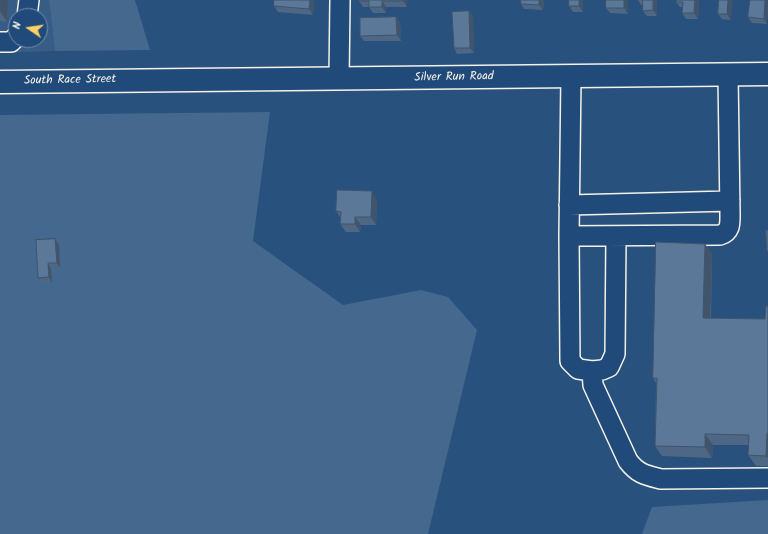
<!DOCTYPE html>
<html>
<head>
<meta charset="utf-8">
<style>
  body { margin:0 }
  #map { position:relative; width:768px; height:534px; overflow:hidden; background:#28517e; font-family:Kalam,sans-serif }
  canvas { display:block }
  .north { position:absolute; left:8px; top:8px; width:40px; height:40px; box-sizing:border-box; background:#1f4a7a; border:1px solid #748da6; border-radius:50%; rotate:283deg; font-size:11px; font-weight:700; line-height:16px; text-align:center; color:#f4f1e8 }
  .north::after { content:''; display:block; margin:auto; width:14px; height:18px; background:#ffd166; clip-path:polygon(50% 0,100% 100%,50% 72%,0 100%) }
</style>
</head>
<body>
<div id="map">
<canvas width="768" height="534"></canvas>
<div class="north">N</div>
</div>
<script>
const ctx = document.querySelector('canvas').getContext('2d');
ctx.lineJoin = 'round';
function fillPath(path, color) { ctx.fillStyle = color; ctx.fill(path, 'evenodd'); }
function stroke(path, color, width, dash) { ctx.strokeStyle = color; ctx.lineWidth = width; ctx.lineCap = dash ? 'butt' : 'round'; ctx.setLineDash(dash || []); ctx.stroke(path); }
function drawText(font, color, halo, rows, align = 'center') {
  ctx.font = font + ' Kalam,sans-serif'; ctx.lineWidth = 3.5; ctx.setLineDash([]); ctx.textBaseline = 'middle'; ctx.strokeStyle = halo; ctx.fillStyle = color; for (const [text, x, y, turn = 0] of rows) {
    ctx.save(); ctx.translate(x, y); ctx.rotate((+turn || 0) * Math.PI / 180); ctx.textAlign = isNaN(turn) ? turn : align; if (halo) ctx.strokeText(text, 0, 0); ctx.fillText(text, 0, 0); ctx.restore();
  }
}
fillPath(new Path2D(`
  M0,0H49L55,51L0,53ZM16,16H40V40H16Z`), '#375d86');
fillPath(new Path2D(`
  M49,0H135L150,50L55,51Z
  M270,112L253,241L343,305L421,290L448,297L477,330L428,534H0V115Z
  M768,500V534H642L652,507Z`), '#45688e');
const minor = new Path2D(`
  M27,16L29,0
  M0,42H11L16,37
  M571,76L569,236L570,361L578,369L592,371L602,370L609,367L615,354L616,236
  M339,79L340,0
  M569,205L730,201
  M569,236L720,235C731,232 730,223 730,213L728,74
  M592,371L593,385L628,461C638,474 645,475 661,479L768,478`);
const major = new Path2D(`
  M0,82L768,74`);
stroke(minor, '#f4f1e8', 22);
stroke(major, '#f4f1e8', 25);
stroke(minor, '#1f4a7a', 19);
stroke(major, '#1f4a7a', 22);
fillPath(new Path2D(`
  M0,0H8L7,22L0,21Z
  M314,0L313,15L278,12L274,6Z
  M359,0H407V7H386V13H373L369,7H363L359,1Z
  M544,0L543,10L524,9L521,4Z
  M569,0H583V12H573L569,6Z
  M606,0H628V14L610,13L606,8Z
  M638,0H657V16H647L643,11V5H641Z
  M699,0L698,19H686L682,13V7H680L676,2Z
  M719,0L731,20L722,19L718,14Z
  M768,0L767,24L752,23L748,17Z
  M469,11L473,16L474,53L457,54L454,48Z
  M396,17L400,23L401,41H364L360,36Z
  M377,200L376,225H361L360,232H346L340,224V217L336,211Z
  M55,239L59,245L60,268L51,269L52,283L42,284L38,278Z
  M705,244L712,254L711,318L765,319L768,306V466H756L748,455L749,445H713L712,458L662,456L655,446L656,383L653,378Z`), '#4e6784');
fillPath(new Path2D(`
  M0,0H8L7,22L0,11Z
  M310,0H314L313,15L309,9Z
  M403,0H407V7L403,1Z
  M539,0H544L543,10L539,5Z
  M579,0H583V12L579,6Z
  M624,0H628V14L624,8Z
  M653,0H657V16L653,10Z
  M695,0H699L698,19L694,13Z
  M728,0H733L731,20L727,14Z
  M765,0H768L767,24L764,19Z
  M382,1L386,7V13L382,7Z
  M469,11L473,16L474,53L470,48Z
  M396,17L400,23L401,41L397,35Z
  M372,191L377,200L376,225L371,217Z
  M355,217L361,225L360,232L355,224Z
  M55,239L59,245L60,268L57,263Z
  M705,244L712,254L710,328L703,318Z
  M48,263L51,269L52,283L49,277Z
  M767,433L768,434V458L766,456Z
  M705,434L713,445L712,458L705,447Z`), '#40546b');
const building = new Path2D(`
  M274,0H310L309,9L274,6Z
  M359,0H403V1H382V7H369V1H359Z
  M521,0H539V5L521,4Z
  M569,0H579V6H569Z
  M606,0H624V8H606Z
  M643,0H653V10L643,11Z
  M677,0H695L694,13H682L683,2H676Z
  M719,0H728L727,14H718Z
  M750,0H765L764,19L748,17Z
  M469,11L470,48H454L452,12Z
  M396,17L397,35L360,36V18Z
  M337,190L372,191L371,217H355V224H340L341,212L336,211Z
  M766,230H768V251H767Z
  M55,239L57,263H48L49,277L38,278L36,240Z
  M656,242L705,244L703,318L765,319L766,306H768V433H767L766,456L748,455L749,435L705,434V447L655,446L657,378H653Z`);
fillPath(building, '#5b7899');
stroke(building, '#40546b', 1);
drawText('12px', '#f4f1e8', '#1f4a7a', [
  ["Silver Run Road",454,78,-1],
  ["South Race Street",70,81,-1]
]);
</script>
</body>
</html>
